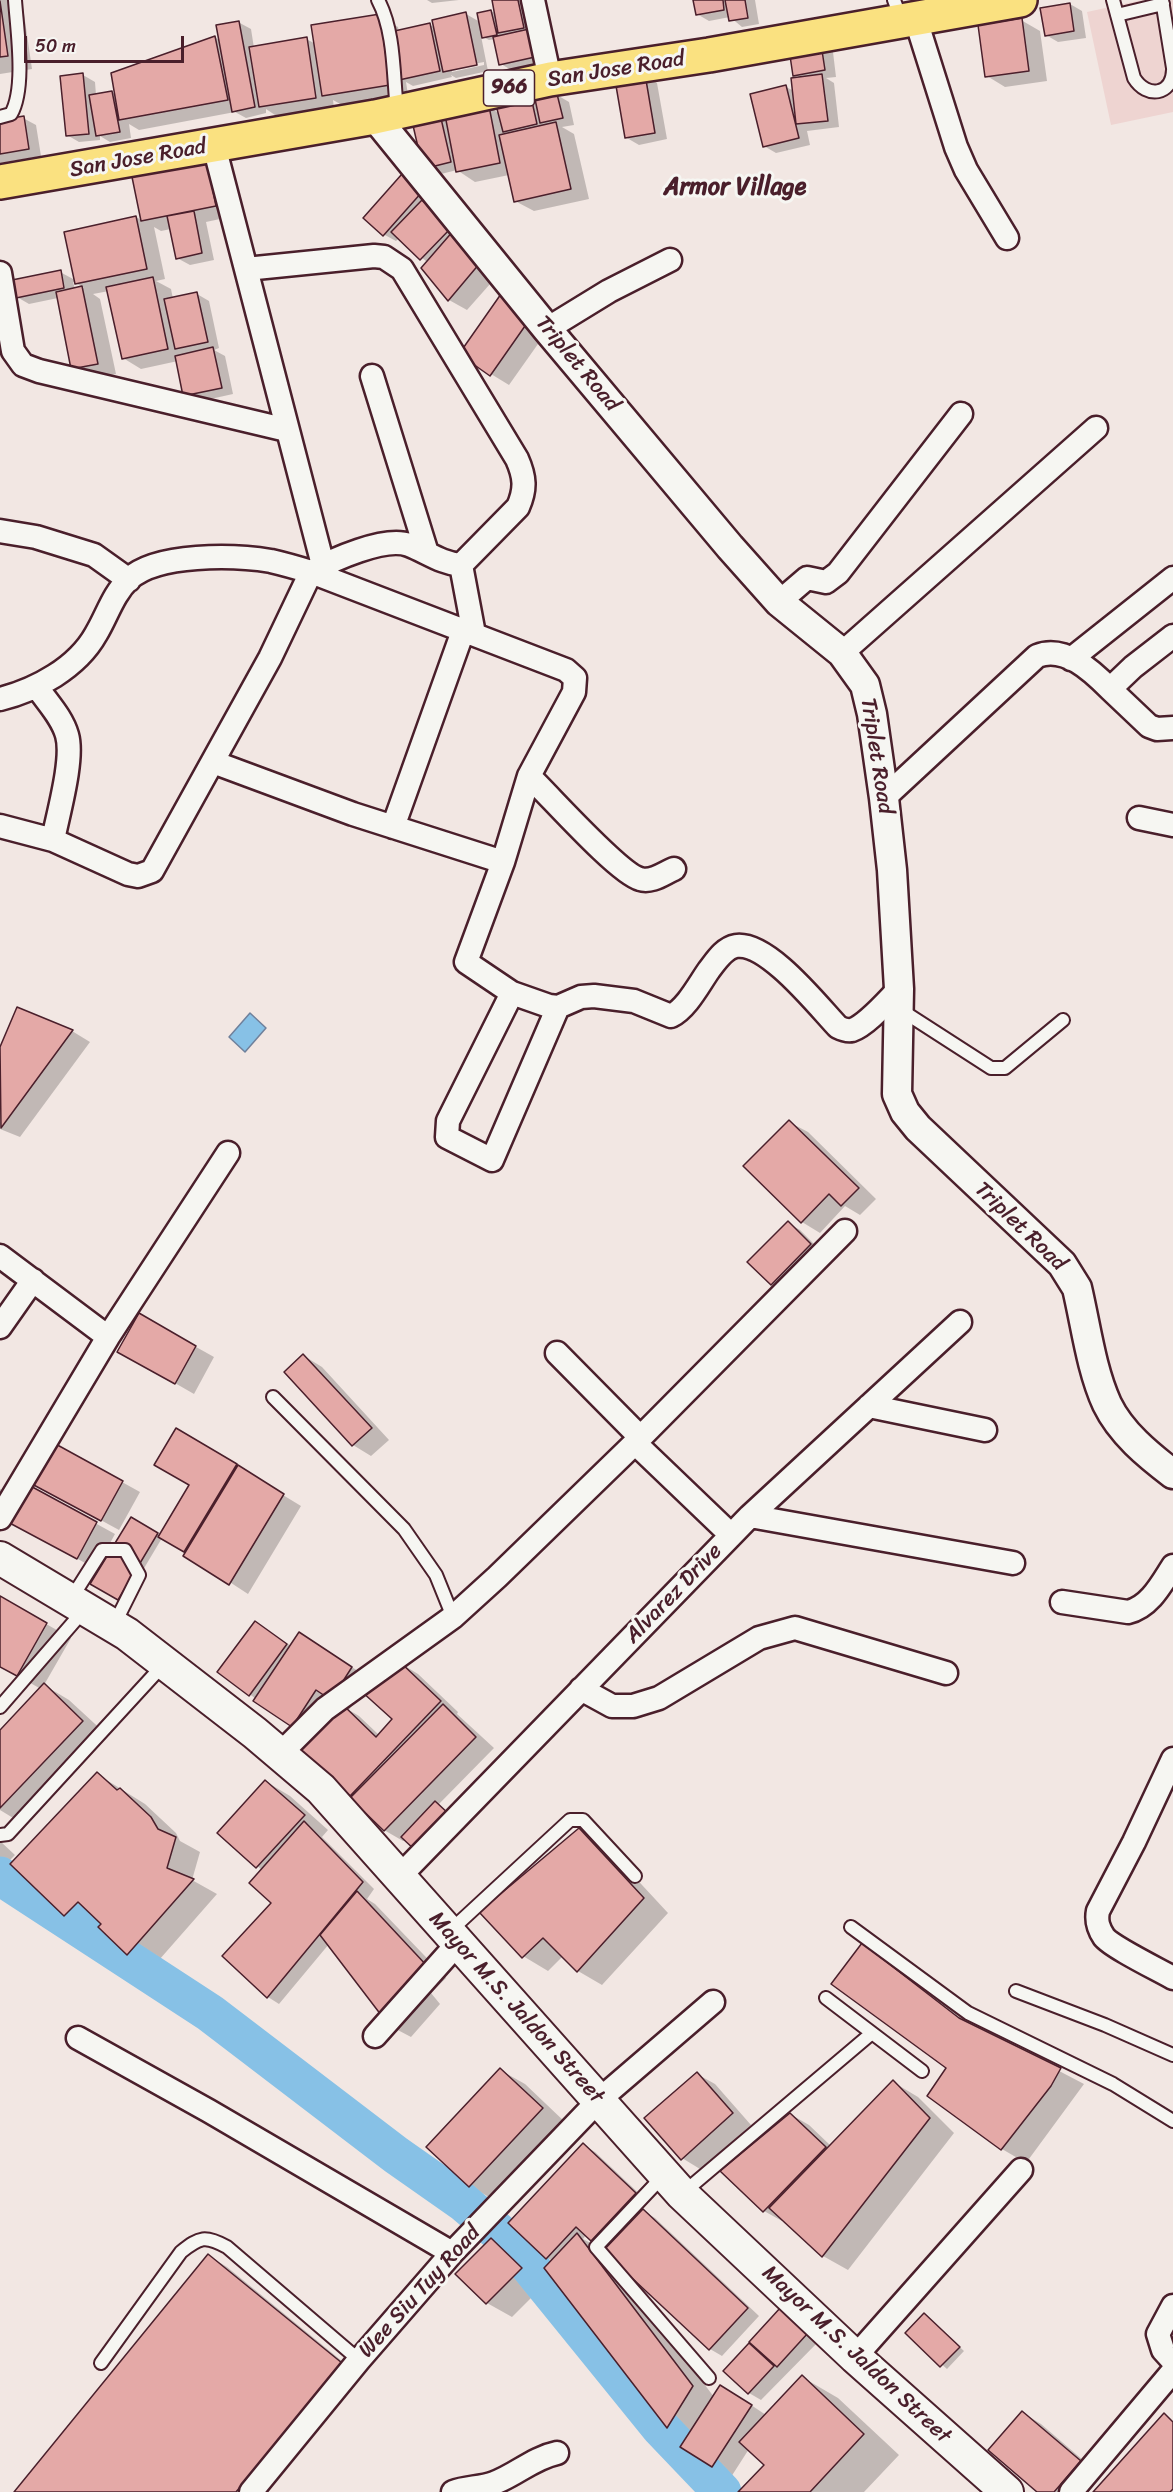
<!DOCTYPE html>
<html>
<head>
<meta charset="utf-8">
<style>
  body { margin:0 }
  #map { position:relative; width:1173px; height:2492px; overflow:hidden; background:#f2e7e3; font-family:Sriracha,sans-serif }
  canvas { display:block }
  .scale { position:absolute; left:24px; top:36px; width:160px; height:27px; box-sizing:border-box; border:3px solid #4a1f2b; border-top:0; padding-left:8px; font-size:18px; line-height:21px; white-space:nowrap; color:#4a1f2b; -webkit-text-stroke:4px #f6f6f2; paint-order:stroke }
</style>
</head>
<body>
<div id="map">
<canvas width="1173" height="2492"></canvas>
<div class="scale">50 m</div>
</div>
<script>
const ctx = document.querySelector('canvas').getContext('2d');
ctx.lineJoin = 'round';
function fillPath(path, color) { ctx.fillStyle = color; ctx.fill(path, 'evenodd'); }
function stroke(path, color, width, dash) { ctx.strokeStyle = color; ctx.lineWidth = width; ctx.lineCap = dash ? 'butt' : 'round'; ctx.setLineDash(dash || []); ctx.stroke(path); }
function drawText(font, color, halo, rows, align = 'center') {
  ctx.font = font + ' Sriracha,sans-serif'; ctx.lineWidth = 6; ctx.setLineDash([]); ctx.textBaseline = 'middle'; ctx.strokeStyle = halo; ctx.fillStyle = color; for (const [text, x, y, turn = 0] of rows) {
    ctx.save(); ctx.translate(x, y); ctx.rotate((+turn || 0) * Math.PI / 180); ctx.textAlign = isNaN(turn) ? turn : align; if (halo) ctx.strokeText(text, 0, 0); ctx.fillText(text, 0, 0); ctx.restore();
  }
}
fillPath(new Path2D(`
  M1142,0H1173V112L1111,125L1087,12Z`), '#eed4d1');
const water = new Path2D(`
  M250,1013L266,1028L245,1052L229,1037Z`);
fillPath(water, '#87c1e6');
stroke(water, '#6f809b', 1.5);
fillPath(new Path2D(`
  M0,0H22L32,69L0,74Z
  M427,0H459L432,3Z
  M496,0H525L546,63L513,71L501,64L495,39L489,40L481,36L488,71L456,78L451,75L452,77L413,86L406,82L408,95L342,105L333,100L334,108L278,117L266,109V113L246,118L235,112L139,130L129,124L131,138L110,142L100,136V140L79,142L67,135L83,75L95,82L96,95L112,92L116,95L215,37L220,41L238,22L251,29L254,48L306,39L316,44L379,16L398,27L399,32L430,25L435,28L466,14L480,22L491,11L496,14ZM484,62V65L452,72V68Z
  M695,0H755L759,24L742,27L730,17L709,21L697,14Z
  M1070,4L1082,11L1086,38L1058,42L1046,35Z
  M1021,20L1040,31L1047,81L1005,87L987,76Z
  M821,45L833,52L836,77L826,78L834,83L839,127L807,131L810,145L776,153L764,146L786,87L794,91L801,78L795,75Z
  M645,76L657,83L667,139L639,145L627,138Z
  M557,95L569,102L574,125L562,127L574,134L589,199L534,211L515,201L509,175L475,182L457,170L437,175L424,168L440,115L447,120L489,107L500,114L531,99L537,103Z
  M23,118L36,125L41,156L0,163V122Z
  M207,163L234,216L206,222L214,260L190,265L177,258L171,229L161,231L154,227L165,279L156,281L171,289L173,299L197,294L209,301L219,348L214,350L225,356L233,394L197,402L185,395L178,361L141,369L123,358L109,291L93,294L100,299L116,374L91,379L73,368L58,298L29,304L17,297L60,272L75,280L136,217L143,221L134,178ZM73,282L79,285L84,288L75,289Z
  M402,176L498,275L467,310L449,300L427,262L399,238L396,241L383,234Z
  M501,296L550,327L509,385L491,374Z
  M18,1009L72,1031L90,1042L20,1137L0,1129V1051Z
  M789,1122L808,1132L876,1199L860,1215L845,1206L820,1233L802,1222Z
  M788,1223L800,1230L822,1252L784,1291L771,1284Z
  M139,1315L214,1357L194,1394L119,1351Z
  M304,1356L322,1367L389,1440L371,1456L353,1445Z
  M176,1430L301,1506L248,1594L162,1538L124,1602L92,1583L131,1519L161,1536L191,1485Z
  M122,1482L140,1492L119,1530L51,1493Z
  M26,1485L115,1534L96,1569L7,1520L0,1531V1489L18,1499Z
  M0,1598L71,1638L44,1685L69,1700L107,1735L23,1824L0,1810V1732L41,1689L0,1666Z
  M255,1623L291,1646L317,1644L370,1679L349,1710L359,1716L379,1735L394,1719L400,1663L418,1674L458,1712L457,1714L494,1748L438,1805L461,1823L403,1841L384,1830L350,1795L292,1725L219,1672Z
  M97,1774L145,1804L176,1833L180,1841L200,1852L192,1880L217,1894L152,1968L128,1953L99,1920L89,1929L65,1915Z
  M265,1781L290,1796L328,1830L322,1837L374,1889L367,1899L375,1904L446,1978L431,1993L440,2004L411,2037L392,2027L329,1944L279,2004L268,1997L273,1903L262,1870L219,1833Z
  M579,1830L604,1844L668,1913L602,1985L578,1971L563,1956L548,1971L523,1956Z
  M0,1841L15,1855L0,1870Z
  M863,1945L887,1959L977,2028L1084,2084L1026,2163L1002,2149L929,2096L948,2068Z
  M500,2070L525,2084L566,2123L494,2200L470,2186Z
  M697,2074L715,2084L751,2125L700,2169L682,2158Z
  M893,2082L918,2097L954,2133L848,2270L823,2256L784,2220L782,2221L764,2211L790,2114L809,2125L831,2146Z
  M583,2145L595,2152L647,2201L604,2247V2252L643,2211L655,2218L759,2316L722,2356L710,2349L605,2253L714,2397H739L766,2415L802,2377L838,2398L899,2455L864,2492H740L766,2465L749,2449L731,2477L682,2446L688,2437L668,2426L546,2268L553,2261L547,2258ZM586,2235L596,2244V2246L583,2239Z
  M491,2240L516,2254L546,2283L512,2317L487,2303L457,2274Z
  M209,2256L227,2267L359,2375L263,2492H15Z
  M781,2309L819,2341L761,2400L749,2393L725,2371Z
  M925,2315L964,2351L947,2369L907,2333Z
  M1023,2413L1041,2424L1098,2473L1082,2492H1039Z`), '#0003');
stroke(new Path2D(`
  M0,1876L210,2013L396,2155L463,2202L510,2242L660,2427L722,2492`), '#87c1e6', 39);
const building = new Path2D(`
  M492,0H518L524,28L498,33Z
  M693,0H723L724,10L696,15Z
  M725,0H745L748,18L729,21Z
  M0,1L8,56L0,57Z
  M1070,3L1074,31L1045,36L1040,8Z
  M491,10L497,35L482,38L477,13Z
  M466,12L477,65L443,72L432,20Z
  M380,14L390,85L322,96L311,25Z
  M1022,18L1029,71L985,77L978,25Z
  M239,21L255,107L232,112L216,25Z
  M430,23L440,71L399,80L390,32Z
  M529,29L535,57L499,65L493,37Z
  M215,36L228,100L119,120L111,73Z
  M307,37L316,98L259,107L249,47Z
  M821,44L825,70L793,76L789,49Z
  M83,73L89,134L66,136L60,76Z
  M645,74L655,133L625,138L615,80Z
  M822,74L828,121L796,124L791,78Z
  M786,85L799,138L763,147L750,94Z
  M112,91L120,132L96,136L89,95Z
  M557,94L563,118L540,123L535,99Z
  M531,97L537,124L503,132L496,105Z
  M489,106L500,163L456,172L445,115Z
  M440,114L451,162L423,169L412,121Z
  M24,116L29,149L0,154V120Z
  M556,122L571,189L514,202L499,135Z
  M207,161L216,206L141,221L132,177Z
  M402,174L422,192L383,236L363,218Z
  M422,200L451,228L420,260L391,232Z
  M194,211L202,253L176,259L167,216Z
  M136,216L147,269L75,284L64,232Z
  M454,230L480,263L448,301L421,268Z
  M61,270L64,288L16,298L12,280Z
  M153,277L168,349L122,359L106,287Z
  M82,286L98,364L71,369L56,292Z
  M197,292L208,342L175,349L164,299Z
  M501,294L532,316L490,376L459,354Z
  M213,347L222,388L183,396L175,356Z
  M17,1007L73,1030L1,1128L0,1047Z
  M789,1120L859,1188L841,1206L829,1194L801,1223L743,1166Z
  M788,1221L811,1244L771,1285L747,1262Z
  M139,1313L196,1346L175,1384L117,1352Z
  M303,1354L372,1428L352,1446L284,1372Z
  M176,1428L237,1464L184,1552L158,1537L189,1485L154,1465Z
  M52,1442L123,1481L101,1521L30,1483Z
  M238,1465L284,1494L229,1585L183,1556Z
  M25,1483L97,1522L77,1559L4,1520Z
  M131,1517L158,1533L118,1600L90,1584Z
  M0,1596L47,1623L17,1676L0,1667Z
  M255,1621L287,1644L249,1696L217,1672Z
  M299,1632L352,1667L331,1700L316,1690L292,1727L253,1701Z
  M399,1661L441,1701L350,1796L298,1748L341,1703L376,1737L392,1719L361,1691Z
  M44,1683L83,1721L0,1808V1730Z
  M443,1704L476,1737L384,1831L350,1798Z
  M97,1772L117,1790L120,1788L151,1817L158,1829L176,1837L167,1868L194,1879L127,1955L98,1927L101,1924L78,1902L64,1916L10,1864Z
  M265,1780L305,1815L256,1868L217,1833Z
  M435,1801L450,1815L416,1851L401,1837Z
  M304,1821L363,1882L267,1998L222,1956L271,1903L249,1883Z
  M579,1828L644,1898L577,1972L543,1938L522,1958L479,1912Z
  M357,1891L428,1967L391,2028L320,1935Z
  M862,1943L959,2018L1061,2068L1051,2086L1001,2150L927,2096L946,2068L831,1984Z
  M500,2068L543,2108L469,2187L426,2147Z
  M697,2072L733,2113L681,2160L644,2118Z
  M893,2080L930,2118L822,2257L769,2208Z
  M790,2113L826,2147L763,2212L720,2171Z
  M583,2143L636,2193L591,2241L576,2227L546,2259L508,2223Z
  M643,2209L748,2308L709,2350L603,2251Z
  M577,2233L693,2386L667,2428L544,2268Z
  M491,2238L522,2268L486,2304L455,2274Z
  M208,2254L342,2363L236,2492H14Z
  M781,2307L808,2333L777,2367L749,2342Z
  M924,2313L960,2347L940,2367L905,2333Z
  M749,2343L774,2366L748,2394L723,2371Z
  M802,2375L864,2434L810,2492H738L764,2465L739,2442Z
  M720,2385L752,2405L712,2467L680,2447Z
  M1022,2411L1081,2461L1054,2492H1037L988,2450Z
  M1164,2413L1173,2422V2489L1170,2492H1093Z`);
fillPath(building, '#e4a9a7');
stroke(building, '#4a1f2b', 1.5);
const service = new Path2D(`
  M378,0C395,32 393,75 397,110
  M894,0L901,19
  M1113,0L1134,78C1147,99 1172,95 1173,70
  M1162,0L1173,68
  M1117,15L1163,4
  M0,117L11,114C26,88 17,30 15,0
  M901,1010L991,1068H1005L1063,1020
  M273,1397L404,1529L436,1575L453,1617
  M71,1599L102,1550H125L139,1575L114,1625
  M0,1707L85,1609
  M0,1835L8,1834L164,1664
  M851,1927L968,2013L1113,2084L1173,2121
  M450,1931L570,1820H583L635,1876
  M1016,1991L1105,2025L1173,2055
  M826,1998L922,2071
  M664,2175L596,2247L709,2378
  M683,2193L872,2033
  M101,2363L181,2252C200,2237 205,2235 227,2247L359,2360`);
const minor = new Path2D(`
  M533,0L550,79
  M915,17L956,147L966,170L1007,238
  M214,146L323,565
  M0,273L13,351L23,365L39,371L287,430
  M547,329L609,291L670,260
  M372,376L427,553
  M0,531L36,537L94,555L129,580
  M461,565L474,634
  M779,602L807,578L826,582L838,573L961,414
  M842,653L1096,428
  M1071,659L1173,578
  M37,687C47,702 62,717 67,735C74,759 58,814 53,840
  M1110,689L1149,726L1157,729L1173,728
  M0,699C36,690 77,668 96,634C107,616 113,594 129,579C157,553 234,555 271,561C284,564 298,568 311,572L566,670L575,678L574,692L529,776L503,862L466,962L512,993L549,1006L558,1007L581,997L594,996L634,1001L671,1016C687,1008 699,984 709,970C716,961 724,948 736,946C767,941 818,1006 838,1027C842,1029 847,1031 852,1030C867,1025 888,1000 899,989
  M213,762L353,814L503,862
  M529,776C550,796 618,873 640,879C652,883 664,873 674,869
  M884,798L1037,656C1065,645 1092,671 1110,689L1133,667L1173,636
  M1139,818L1173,825
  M0,826L53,840L128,874L138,876L152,871L270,658L311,572C332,560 385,536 409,545C427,552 441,563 461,565L518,507C526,489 525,477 517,459L402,269L384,257L374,256L246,269
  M393,827L463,631
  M512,993L448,1121L447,1137L492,1160L558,1007
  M0,1256L108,1337
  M0,1327L33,1280
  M557,1353L641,1438
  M869,1406L985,1430
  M635,1443L731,1535
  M750,1516L1013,1563
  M0,1518L108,1337L228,1153
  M1062,1602L1128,1612C1150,1607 1162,1583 1173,1566
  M581,1689L612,1706H633L659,1698L759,1638L795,1628L946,1673
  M280,1754L325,1709L453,1617L497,1577L635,1443L845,1231
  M1173,1759L1134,1842L1098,1911C1096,1921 1098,1928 1104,1937C1112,1947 1159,1970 1173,1978
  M399,1877L750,1516L960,1322
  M375,2036L458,1943
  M78,2038L209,2111L452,2253
  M1173,2306L1158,2334L1163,2350L1173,2361
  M855,2357L1021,2170
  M251,2492L359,2360L452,2253L599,2100L713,2002
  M453,2492C466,2487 481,2488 494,2483C516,2475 533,2458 557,2453
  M1071,2492L1173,2371`);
const tertiary = new Path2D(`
  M375,117L547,329L730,547L779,602L842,653L865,685L872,714L884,798L892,870L899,989L897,1094L905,1112L918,1128L1062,1264L1077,1288C1086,1326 1091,1369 1107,1404C1121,1433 1148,1455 1173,1474`);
const secondary = new Path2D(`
  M0,1558L127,1634L255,1733L321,1789L682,2194L855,2357L1007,2492`);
const primary = new Path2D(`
  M0,182L375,117L550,79L709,55L1020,0`);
stroke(service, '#4a1f2b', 16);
stroke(minor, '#4a1f2b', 27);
stroke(tertiary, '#4a1f2b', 33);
stroke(secondary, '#4a1f2b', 36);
stroke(primary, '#4a1f2b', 38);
stroke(service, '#f6f6f2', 12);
stroke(minor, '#f6f6f2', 22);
stroke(tertiary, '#f6f6f2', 28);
stroke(secondary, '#f6f6f2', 32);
stroke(primary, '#fae180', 33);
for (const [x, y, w] of [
  [509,88,51]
]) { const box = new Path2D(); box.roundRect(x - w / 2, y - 18, w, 36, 4.5); ctx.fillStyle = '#f6f6f2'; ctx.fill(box); stroke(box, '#4a1f2b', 1.5); }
drawText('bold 21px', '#4a1f2b', null, [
  ["966",509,88]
]);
drawText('22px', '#4a1f2b', '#f6f6f2', [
  ["San Jose Road",616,70,-9],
  ["San Jose Road",138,159,-10],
  ["Triplet Road",577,364,50],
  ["Triplet Road",876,756,81],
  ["Triplet Road",1020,1227,44],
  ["Alvarez Drive",674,1594,-46],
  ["Mayor M.S. Jaldon Street",516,2008,48],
  ["Wee Siu Tuy Road",420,2292,-48],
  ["Mayor M.S. Jaldon Street",856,2355,43]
]);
drawText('bold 24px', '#4a1f2b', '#f6f6f2', [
  ["Armor Village",735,188]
]);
</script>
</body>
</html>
